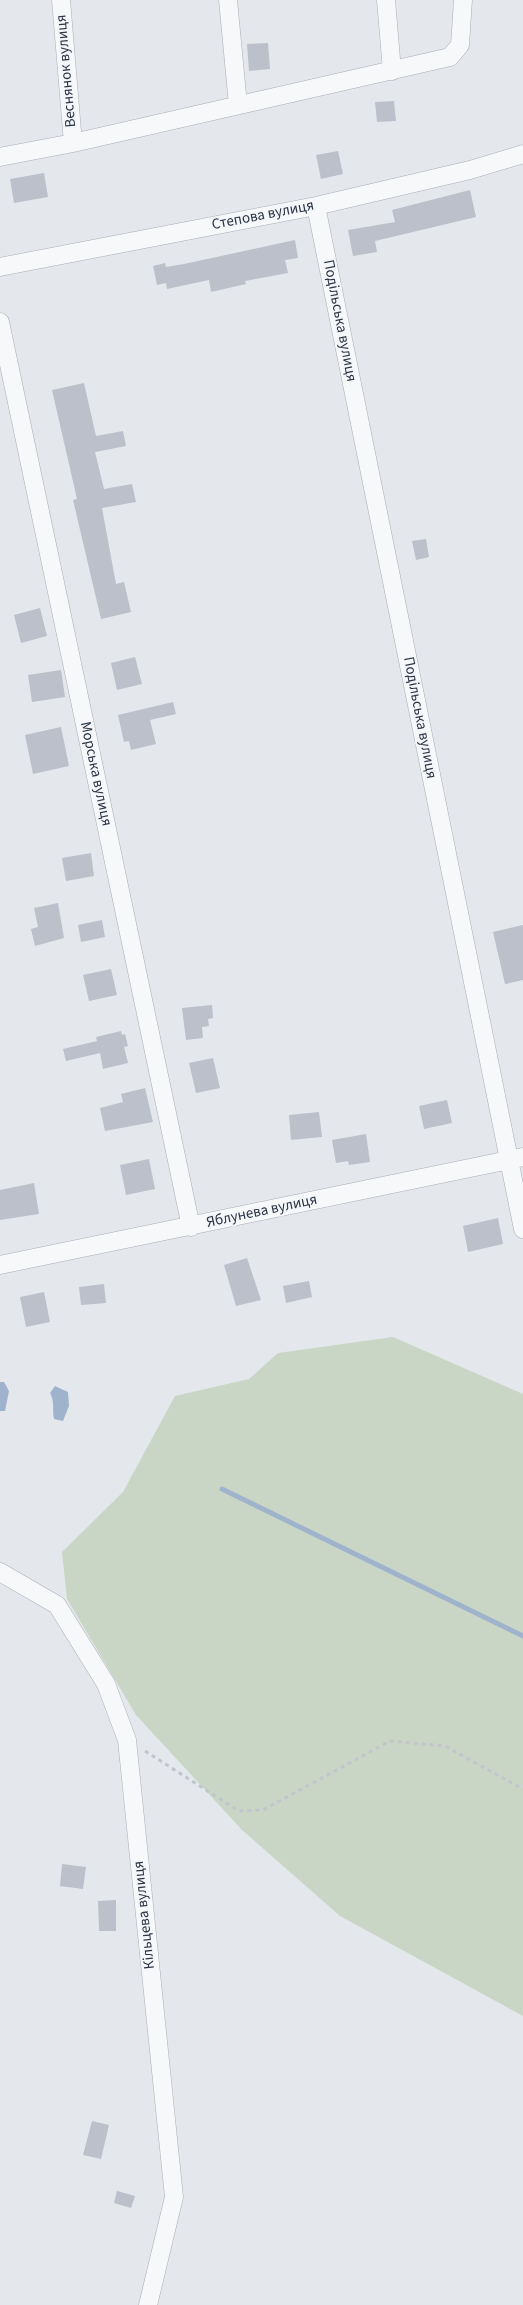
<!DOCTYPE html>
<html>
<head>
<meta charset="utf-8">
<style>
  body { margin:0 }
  canvas { display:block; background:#e4e7ec }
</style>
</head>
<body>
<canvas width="523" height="2305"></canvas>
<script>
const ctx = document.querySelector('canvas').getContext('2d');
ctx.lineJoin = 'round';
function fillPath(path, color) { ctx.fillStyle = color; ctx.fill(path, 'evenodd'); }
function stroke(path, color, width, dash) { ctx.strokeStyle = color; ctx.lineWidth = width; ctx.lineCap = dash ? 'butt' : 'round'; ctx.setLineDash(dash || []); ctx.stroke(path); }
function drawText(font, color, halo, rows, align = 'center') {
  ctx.font = font + ' "Source Sans 3",sans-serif'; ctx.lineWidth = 4; ctx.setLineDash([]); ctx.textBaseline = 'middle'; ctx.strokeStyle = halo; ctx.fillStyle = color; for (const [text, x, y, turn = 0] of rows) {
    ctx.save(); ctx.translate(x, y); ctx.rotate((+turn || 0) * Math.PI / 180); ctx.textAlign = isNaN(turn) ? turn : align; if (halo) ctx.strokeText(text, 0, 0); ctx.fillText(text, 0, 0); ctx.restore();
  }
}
fillPath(new Path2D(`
  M393,1337L523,1394V2016L340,1916L242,1830L136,1715L67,1599L62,1552L123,1492L175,1396L249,1379L278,1353Z`), '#c9d6c5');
fillPath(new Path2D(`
  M0,1382H4L9,1391L5,1411H0Z
  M55,1386L68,1392L69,1406L63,1421L54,1419C52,1409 55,1402 50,1393Z`), '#9fb4cc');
stroke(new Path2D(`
  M222,1489L523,1636`), '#9fb4cc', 5);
fillPath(new Path2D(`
  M268,43L270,69L249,71L247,44Z
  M394,101L396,121L377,122L375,102Z
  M338,151L343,174L321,179L316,155Z
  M44,173L48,197L14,203L10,179Z
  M470,190L476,217L375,241L377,252L353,256L348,230L395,222L392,210Z
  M295,240L298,258L285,260L288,273L245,281L246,284L211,292L209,280L167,289L166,283L157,285L153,266L165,263L166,267L184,264Z
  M84,383L96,436L123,431L126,446L95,452L104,489L132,484L136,502L102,508L116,584L124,582L131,612L101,619L73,500L77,499L52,390Z
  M426,539L429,557L416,560L412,541Z
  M40,608L47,636L21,643L14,615Z
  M135,657L142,684L117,690L111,663Z
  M61,670L65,697L32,702L28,675Z
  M173,702L176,714L150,720L156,744L131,750L129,741L124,742L118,715Z
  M61,727L69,766L33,774L25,735Z
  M91,853L94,876L66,881L62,858Z
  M58,903L64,938L35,946L31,929L38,927L34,908Z
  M102,920L105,937L81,942L78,925Z
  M523,925V980L505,984L493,932Z
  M111,969L117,995L89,1001L83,975Z
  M212,1005L213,1018L208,1019L209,1026L202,1027L203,1038L186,1040L182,1008Z
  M121,1031L122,1035L125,1034L128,1046L124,1047L128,1063L103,1069L100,1053L66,1061L63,1049L97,1041L96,1037Z
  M213,1058L220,1088L196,1093L189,1063Z
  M145,1088L153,1122L105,1131L100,1108L123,1102L121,1094Z
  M447,1100L452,1123L424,1129L419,1106Z
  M319,1112L322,1137L291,1140L289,1115Z
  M366,1134L370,1162L349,1165L348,1161L336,1163L332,1140Z
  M149,1159L155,1189L126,1195L120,1165Z
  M34,1183L39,1214L0,1220V1190Z
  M498,1218L503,1244L468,1252L463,1226Z
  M247,1258L261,1300L236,1306L224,1265Z
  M309,1281L312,1297L286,1303L283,1286Z
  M104,1284L106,1303L81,1305L79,1287Z
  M44,1292L50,1322L26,1327L20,1297Z
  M62,1864L86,1867L83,1889L60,1886Z
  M116,1900V1931H99L98,1901Z
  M92,2121L109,2125L101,2159L83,2155Z
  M117,2191L135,2196L131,2208L114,2203Z`), '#bbc0ca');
const minor = new Path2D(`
  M61,0L73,143
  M228,0L238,105
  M386,0L392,71
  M0,157L73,143L450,57L460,45L463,0
  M316,206L523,1229
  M0,267L316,206L470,170L523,154
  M0,322L191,1227
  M0,1265L523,1157
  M0,1572L57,1605L106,1684L127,1740L174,2197L148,2305`);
stroke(minor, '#a9aeb7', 19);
stroke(new Path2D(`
  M145,1751L239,1811L263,1810L390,1741L445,1746L523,1789`), '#c2c5cb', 3, [4, 4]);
stroke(minor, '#f7f8fa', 18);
drawText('15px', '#2b3445', '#f4f6f9', [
  ["Веснянок вулиця",67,71,-95],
  ["Степова вулиця",263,216,-11],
  ["Подільська вулиця",339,321,79],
  ["Подільська вулиця",419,718,79],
  ["Морська вулиця",95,774,78],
  ["Яблунева вулиця",262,1212,-12],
  ["Кільцева вулиця",145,1915,-96]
]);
</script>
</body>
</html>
